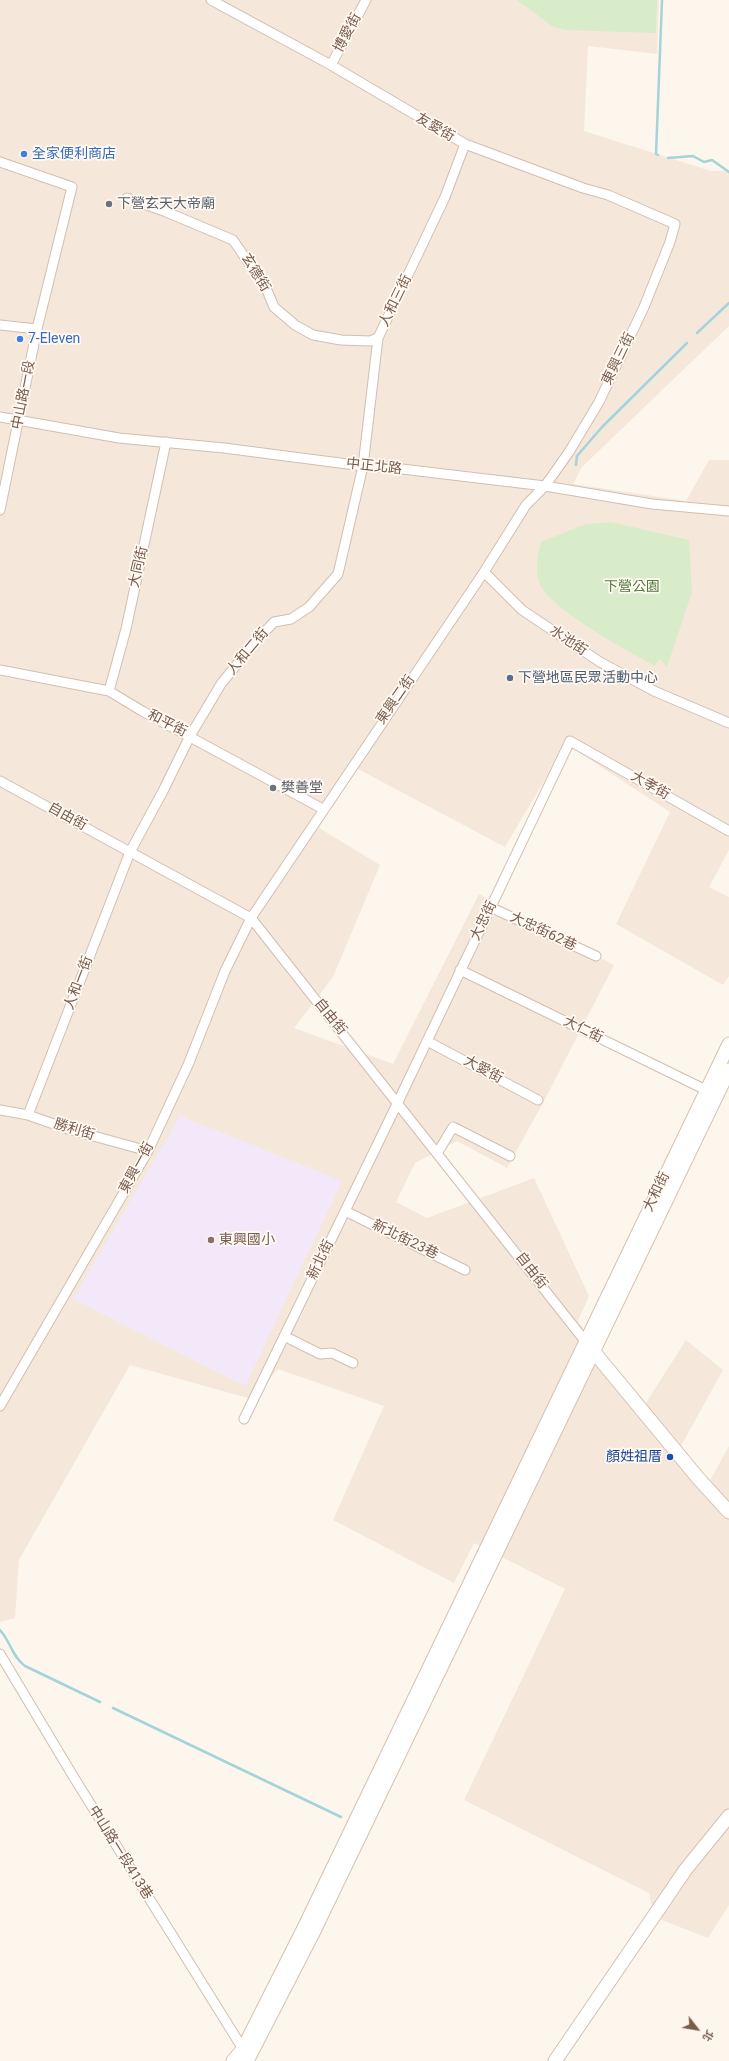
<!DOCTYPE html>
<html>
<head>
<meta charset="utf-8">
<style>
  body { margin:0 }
  #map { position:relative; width:729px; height:2061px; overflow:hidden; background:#fdf6ec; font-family:Roboto,"Noto Sans TC",sans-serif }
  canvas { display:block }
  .north { position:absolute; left:677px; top:2009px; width:40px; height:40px; -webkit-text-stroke:3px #fffaf3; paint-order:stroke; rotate:121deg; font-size:11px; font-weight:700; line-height:16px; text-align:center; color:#7a5c4d }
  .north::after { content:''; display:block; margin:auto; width:14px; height:18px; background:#7a5c4d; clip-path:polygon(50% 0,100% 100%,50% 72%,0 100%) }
</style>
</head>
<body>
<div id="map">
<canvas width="729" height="2061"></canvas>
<div class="north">北</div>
</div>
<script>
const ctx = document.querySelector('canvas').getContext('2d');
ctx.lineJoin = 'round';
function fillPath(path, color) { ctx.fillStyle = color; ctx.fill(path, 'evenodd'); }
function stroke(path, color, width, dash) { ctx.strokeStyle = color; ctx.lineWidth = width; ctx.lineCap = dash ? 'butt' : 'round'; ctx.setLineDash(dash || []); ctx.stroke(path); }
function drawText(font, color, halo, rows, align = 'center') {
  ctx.font = font + ' Roboto,"Noto Sans TC",sans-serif'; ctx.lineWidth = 3.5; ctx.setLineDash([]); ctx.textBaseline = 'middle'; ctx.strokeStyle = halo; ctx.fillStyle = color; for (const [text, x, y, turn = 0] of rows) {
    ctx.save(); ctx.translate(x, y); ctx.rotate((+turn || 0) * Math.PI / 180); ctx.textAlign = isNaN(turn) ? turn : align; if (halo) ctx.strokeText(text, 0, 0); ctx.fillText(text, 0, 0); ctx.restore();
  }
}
fillPath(new Path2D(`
  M0,0H659L657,54L588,46L584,131L711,171H729V326L582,467L573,484L686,501L709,460H729V850L709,887L729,897V976L723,985L616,924L670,812L566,744L505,847L354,767L316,826L380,865L333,977L294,1028L393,1064L479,894L614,965L544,1101L507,1168L457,1141L415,1163L396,1202L427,1218L534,1178L589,1296L578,1321L642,1409L686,1340L723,1370L677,1453L708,1484L729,1446V1905L708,1938L654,1917L649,1893L464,1800L565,1589L474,1543L454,1583L333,1520L384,1406L278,1369L251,1399L130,1365L19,1560L15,1618L0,1622Z`), '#f5e8da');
fillPath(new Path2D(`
  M180,1116L342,1181L245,1386L73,1299Z`), '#f3e8fa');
fillPath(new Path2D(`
  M517,0H657L656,33L565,30L552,26Z
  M611,522L689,540L692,592L667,667L660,659L655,666C630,652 547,608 539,582C535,570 538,554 541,542L586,524Z`), '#d8ecc9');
stroke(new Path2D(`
  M658,155L656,154L662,0
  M668,158L693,156L704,162L712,160L729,172
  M697,333L729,303
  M576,465L577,456L602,427L687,343
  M0,1630C11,1642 11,1655 25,1666L100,1702
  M113,1708L341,1817`), '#a5d3da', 2.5);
const street = new Path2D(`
  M331,65L366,0
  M0,162L72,187L37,329L0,510
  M127,198L164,211L233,240L266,288L274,307L295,325L313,335L341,340L370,341L378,338
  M0,325L37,329
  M0,417L119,438L224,448L363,466L385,467L545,486L652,504L729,511
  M484,572L522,610L600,662L654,691L729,723
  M0,670L109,691L142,711L323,809
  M109,691L126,629L166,442
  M0,781L251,918L585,1341
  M490,907L596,956
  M460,970L706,1090
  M427,1041L538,1100
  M0,1110L28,1115L68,1129L148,1151
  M28,1115L130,852L163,791L190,736L221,684L254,643L274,622L291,619L309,607L338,574L363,466L378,338L445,197L465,144
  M438,1152L453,1127L510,1156
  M345,1211L465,1270
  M284,1336L320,1354L332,1353L353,1363
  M0,1406L148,1151L188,1065L225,971L251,918L484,572L526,505L545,486L569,452L599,402L644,307L670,242L675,224L608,195L583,188L465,144L331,65L211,0
  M244,1419L398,1102L570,741L729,831
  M0,1654L73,1776L243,2049`);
const secondary = new Path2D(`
  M589,1346L698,1478L729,1512
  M233,2061L243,2049L305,1926L729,1044
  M247,2061L314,1931L729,1070
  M555,2061L686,1869L729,1816`);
stroke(street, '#d1beb0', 11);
stroke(secondary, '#d6c0b0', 15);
stroke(street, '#fff', 9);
stroke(secondary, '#fff', 13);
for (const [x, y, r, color] of [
  [24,154,4,"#3f7fe0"],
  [109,204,4,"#6b7280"],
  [20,339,4,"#3f7fe0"],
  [510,678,4,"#5c6f8a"],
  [273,788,4,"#6b7280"],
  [211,1240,4,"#8d6e63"],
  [670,1457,4,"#1a4fb4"]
]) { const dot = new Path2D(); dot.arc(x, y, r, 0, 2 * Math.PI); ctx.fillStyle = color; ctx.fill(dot); stroke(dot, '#fffaf3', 1.5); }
drawText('14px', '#7a5c4d', '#fffaf3', [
  ["博愛街",348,33,-62],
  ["友愛街",435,128,30],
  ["玄德街",255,273,58],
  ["人和三街",396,301,-64],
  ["東興三街",619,359,-64],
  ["中山路一段",24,395,-79],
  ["中正北路",374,467,6],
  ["大同街",139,567,-77],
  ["水池街",568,641,34],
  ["人和二街",248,652,-50],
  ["東興二街",396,700,-55],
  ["和平街",167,724,27],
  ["大孝街",650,786,30],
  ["自由街",67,817,29],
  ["大忠街",484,921,-64],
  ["大忠街62巷",543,932,25],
  ["人和一街",79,983,-69],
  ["自由街",330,1017,51],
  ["大仁街",583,1030,26],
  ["大愛街",483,1070,28],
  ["勝利街",74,1130,17],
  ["東興一街",137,1168,-61],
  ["大和街",657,1192,-64],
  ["新北街23巷",405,1240,26],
  ["新北街",321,1260,-64],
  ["自由街",531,1271,52],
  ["中山路一段413巷",120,1853,58]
]);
drawText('14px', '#366cbe', '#fffaf3', [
  ["全家便利商店",32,154],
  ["7-Eleven",28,339]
], 'left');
drawText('14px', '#5b616d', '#fffaf3', [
  ["下營玄天大帝廟",117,204],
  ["樊善堂",281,788]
], 'left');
drawText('14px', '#537a41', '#fffaf3', [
  ["下營公園",632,587]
]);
drawText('14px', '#4e5e75', '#fffaf3', [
  ["下營地區民眾活動中心",518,678]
], 'left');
drawText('14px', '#785e54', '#fffaf3', [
  ["東興國小",219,1240]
], 'left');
drawText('14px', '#164399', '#fffaf3', [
  ["顏姓祖厝",662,1457]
], 'right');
</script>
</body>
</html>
